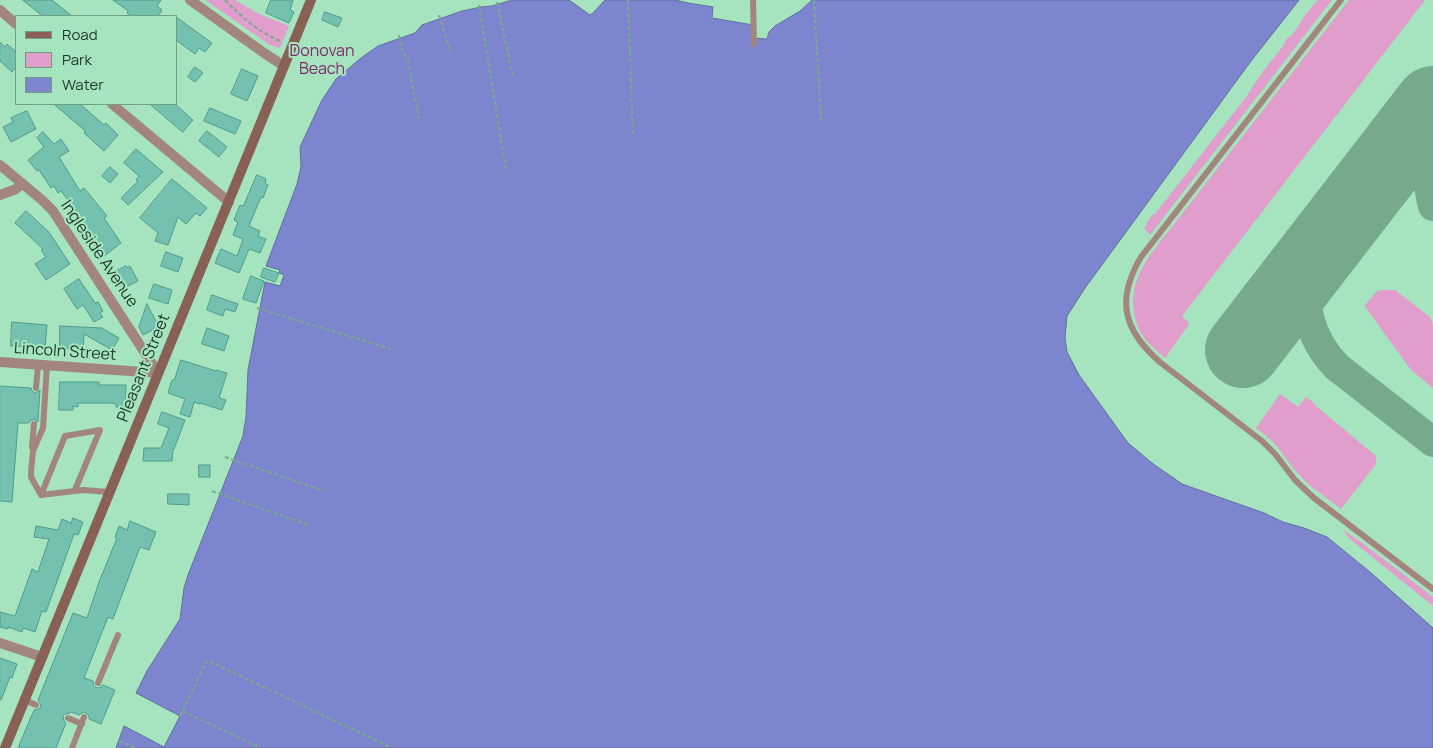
<!DOCTYPE html>
<html>
<head>
<meta charset="utf-8">
<style>
  body { margin:0 }
  #map { position:relative; width:1433px; height:748px; overflow:hidden; background:#a5e4bf; font-family:Manrope,sans-serif }
  canvas { display:block }
  .legend { position:absolute; left:15px; top:15px; width:162px; height:90px; box-sizing:border-box; background:#a5e4bf; border:1px solid #6f9f83; margin:0; padding:6px 9px; list-style:none; font-size:15px; color:#1e3729 }
  .legend li { display:flex; align-items:center; gap:10px; height:25px }
  .legend b { width:25px; border:1px solid #6f9f83 }
</style>
</head>
<body>
<div id="map">
<canvas width="1433" height="748"></canvas>
<ul class="legend">
<li><b style="height:6px;background:#886154"></b>Road</li>
<li><b style="height:14px;background:#e19dcc"></b>Park</li>
<li><b style="height:14px;background:#7e85cf"></b>Water</li>
</ul>
</div>
<script>
const ctx = document.querySelector('canvas').getContext('2d');
ctx.lineJoin = 'round';
function fillPath(path, color) { ctx.fillStyle = color; ctx.fill(path, 'evenodd'); }
function stroke(path, color, width, dash) { ctx.strokeStyle = color; ctx.lineWidth = width; ctx.lineCap = dash ? 'butt' : 'round'; ctx.setLineDash(dash || []); ctx.stroke(path); }
function drawText(font, color, halo, rows, align = 'center') {
  ctx.font = font + ' Manrope,sans-serif'; ctx.lineWidth = 4; ctx.setLineDash([]); ctx.textBaseline = 'middle'; ctx.strokeStyle = halo; ctx.fillStyle = color; for (const [text, x, y, turn = 0] of rows) {
    ctx.save(); ctx.translate(x, y); ctx.rotate((+turn || 0) * Math.PI / 180); ctx.textAlign = isNaN(turn) ? turn : align; if (halo) ctx.strokeText(text, 0, 0); ctx.fillText(text, 0, 0); ctx.restore();
  }
}
fillPath(new Path2D(`
  M205,0H235L259,14L289,26L280,48L270,45Z
  M1318,0H1332L1150,235L1144,228L1152,215L1155,214L1246,97L1263,71L1284,45L1286,39L1293,34L1305,15Z
  M1349,0H1425L1182,316L1189,323L1188,326L1165,358C1157,351 1149,345 1143,336C1132,320 1130,295 1138,277C1146,257 1162,240 1175,223Z
  M1383,290H1395L1430,317L1433,325V388L1411,370L1366,308L1365,305L1377,291Z
  M1280,394L1298,407L1306,397L1314,403L1316,406L1376,456V464L1341,509L1308,484L1293,468L1279,449L1271,440L1256,428Z
  M1342,529L1361,542L1433,597V606L1350,539Z`), '#e19dcc');
const water = new Path2D(`
  M512,0H569L590,15L593,13L605,0H675L688,3L713,7L712,18L753,25L752,38L767,39L769,32L775,26L800,11L812,0H1299L1251,61L1085,288L1067,316L1065,337L1067,352L1079,375L1128,443L1152,463L1182,484L1264,513L1283,522L1304,528L1327,537L1370,572L1433,628V748H116L124,726L164,747L180,716L136,693L147,671L180,619L184,588L188,575L243,436L246,417L248,370L265,282L280,286L284,275L279,273L280,270L266,266L297,184L301,167L300,147L322,100L336,79L361,58L378,46L415,33L422,25L462,11L481,7L492,6Z`);
fillPath(water, '#7e85cf');
stroke(water, '#616e9d', 1);
stroke(new Path2D(`
  M1433,127C1427,153 1426,180 1433,206
  M1335,231C1328,241 1319,252 1314,263C1298,300 1310,339 1337,367L1433,442`), '#77a98c', 30);
stroke(new Path2D(`
  M1243,350L1433,104`), '#77a98c', 76);
const building = new Path2D(`
  M23,0H52L72,16H43Z
  M113,0H161L157,6L162,10L158,16H132L127,13L128,11Z
  M271,0H293L290,10L294,12L289,23L266,13Z
  M325,12L342,18L338,27L322,20Z
  M176,17L212,43L205,52L199,48L195,54L176,40Z
  M0,42L5,47L7,44L16,52V67L12,72L0,61Z
  M195,67L203,73L195,82L188,77Z
  M242,69L258,76L247,101L231,94Z
  M54,104H80L104,125L106,123L118,135L104,151L84,133L85,131Z
  M150,104H175L193,120L183,132Z
  M210,108L241,121L235,134L204,121Z
  M27,111L36,129L11,142L3,127L13,122L11,118Z
  M207,131L227,147L219,157L199,141Z
  M43,132L54,144L61,139L69,151L59,157L80,191L84,188L107,216L104,218L121,243L103,257L79,225L84,221L61,191L58,193L54,186L51,188L39,170L37,171L28,160L44,147L37,138Z
  M136,149L163,172L128,205L121,198L138,181L136,180L139,176L124,163Z
  M110,167L118,174L110,183L102,176Z
  M257,175L266,179L265,183L268,185L263,198L261,197L249,226L260,231L258,236L266,239L260,253L249,249L239,273L215,263L221,249L237,256L243,239L233,235L238,222L234,220L240,205L243,206Z
  M172,179L207,208L200,216L196,213L186,224L178,217L168,245L155,241L158,233L140,218Z
  M26,211L49,232L70,264L46,280L35,264L46,257L41,250L43,249L15,223Z
  M166,252L183,258L178,272L161,266Z
  M126,266L127,268L130,266L138,281L124,288L122,285L115,288L110,278L116,275L115,272Z
  M264,268L279,273L275,282L261,277Z
  M251,276L264,281L256,303L243,299Z
  M79,279L95,303L98,302L103,311L100,313L103,317L94,322L83,305L77,309L64,289Z
  M154,284L172,290L168,304L149,298Z
  M212,295L238,304L235,312L225,309L223,316L207,310Z
  M147,304L159,327L143,335L139,327Z
  M12,322L47,325L45,348L11,346Z
  M60,326L102,328L119,338L112,350L84,334L83,350L60,348Z
  M207,328L229,336L224,351L202,344Z
  M181,360L216,371V370L227,373L219,398L226,400L222,410L200,403V404L194,402L190,417L180,414L185,399L168,393L172,380H174Z
  M60,382H99V385H126L125,407H116V404L110,403H78V407L73,406V410H59Z
  M0,386L31,388L32,391L35,393L40,390L38,422L34,419L30,421L29,423H18L12,502L0,501Z
  M162,412L185,420L174,449H173L172,461H143L144,448H161L169,428L158,424Z
  M199,465H210V477H199Z
  M168,494H189V505L168,504Z
  M73,518L83,522L78,535L74,534L46,612L42,611L35,632L23,628L22,632L8,627V629L0,627V612L15,616L32,569L38,572L49,539L34,537L36,526L58,530L62,519L71,523Z
  M130,521L156,532L149,550L140,547L113,619L108,617L84,678L93,681L94,686L97,688L101,687L103,685L115,690L101,724L89,719V716L86,713L83,712L79,715L71,712L70,713L65,714L63,716L64,721L66,723L56,748H18L34,710L38,709L41,707L40,703L38,700L73,613L87,618L99,582L117,538L115,537L119,526L127,530Z
  M0,658L17,664L12,678L10,677L1,700H0Z`);
fillPath(building, '#74c1b0');
stroke(building, '#4f9c8c', 1);
stroke(new Path2D(`
  M225,0C244,19 257,31 282,42
  M628,0L633,137
  M814,0L821,120
  M497,2L513,77
  M479,5L506,171
  M439,15L451,53
  M399,35L402,50L408,61L419,119
  M257,308L391,349
  M225,457L324,491
  M212,491L311,526
  M183,711L260,748
  M180,716L207,660L392,748
  M119,741L135,748`), '#78ab8d', 2, [4, 2.5]);
stroke(new Path2D(`
  M753,0L754,44
  M1341,0L1141,257C1115,301 1124,331 1161,363L1262,441L1275,454L1295,480L1314,498L1433,589
  M47,365L43,428L33,451L31,472V477L41,495L65,436L100,430L75,490
  M36,388L38,365
  M32,447L34,424
  M41,495L83,490L109,492
  M98,683L118,635
  M25,700L36,705
  M68,718L82,724
  M72,748L84,717`), '#a2867d', 6);
stroke(new Path2D(`
  M190,0L264,53L284,66
  M0,10L16,24
  M112,104L229,202
  M0,165L42,200L53,211L158,373
  M0,195L16,189L22,183
  M0,362L158,373
  M0,643L42,657`), '#a2867d', 10);
stroke(new Path2D(`
  M5,748L311,0`), '#886154', 10);
drawText('16px', '#802a6b', '#a5e4bf', [
  ["Donovan",322,52],
  ["Beach",322,70]
]);
drawText('16px', '#1e3729', '#a5e4bf', [
  ["Ingleside Avenue",99,254,56],
  ["Lincoln Street",65,352,4],
  ["Pleasant Street",144,368,-68]
]);
</script>
</body>
</html>
